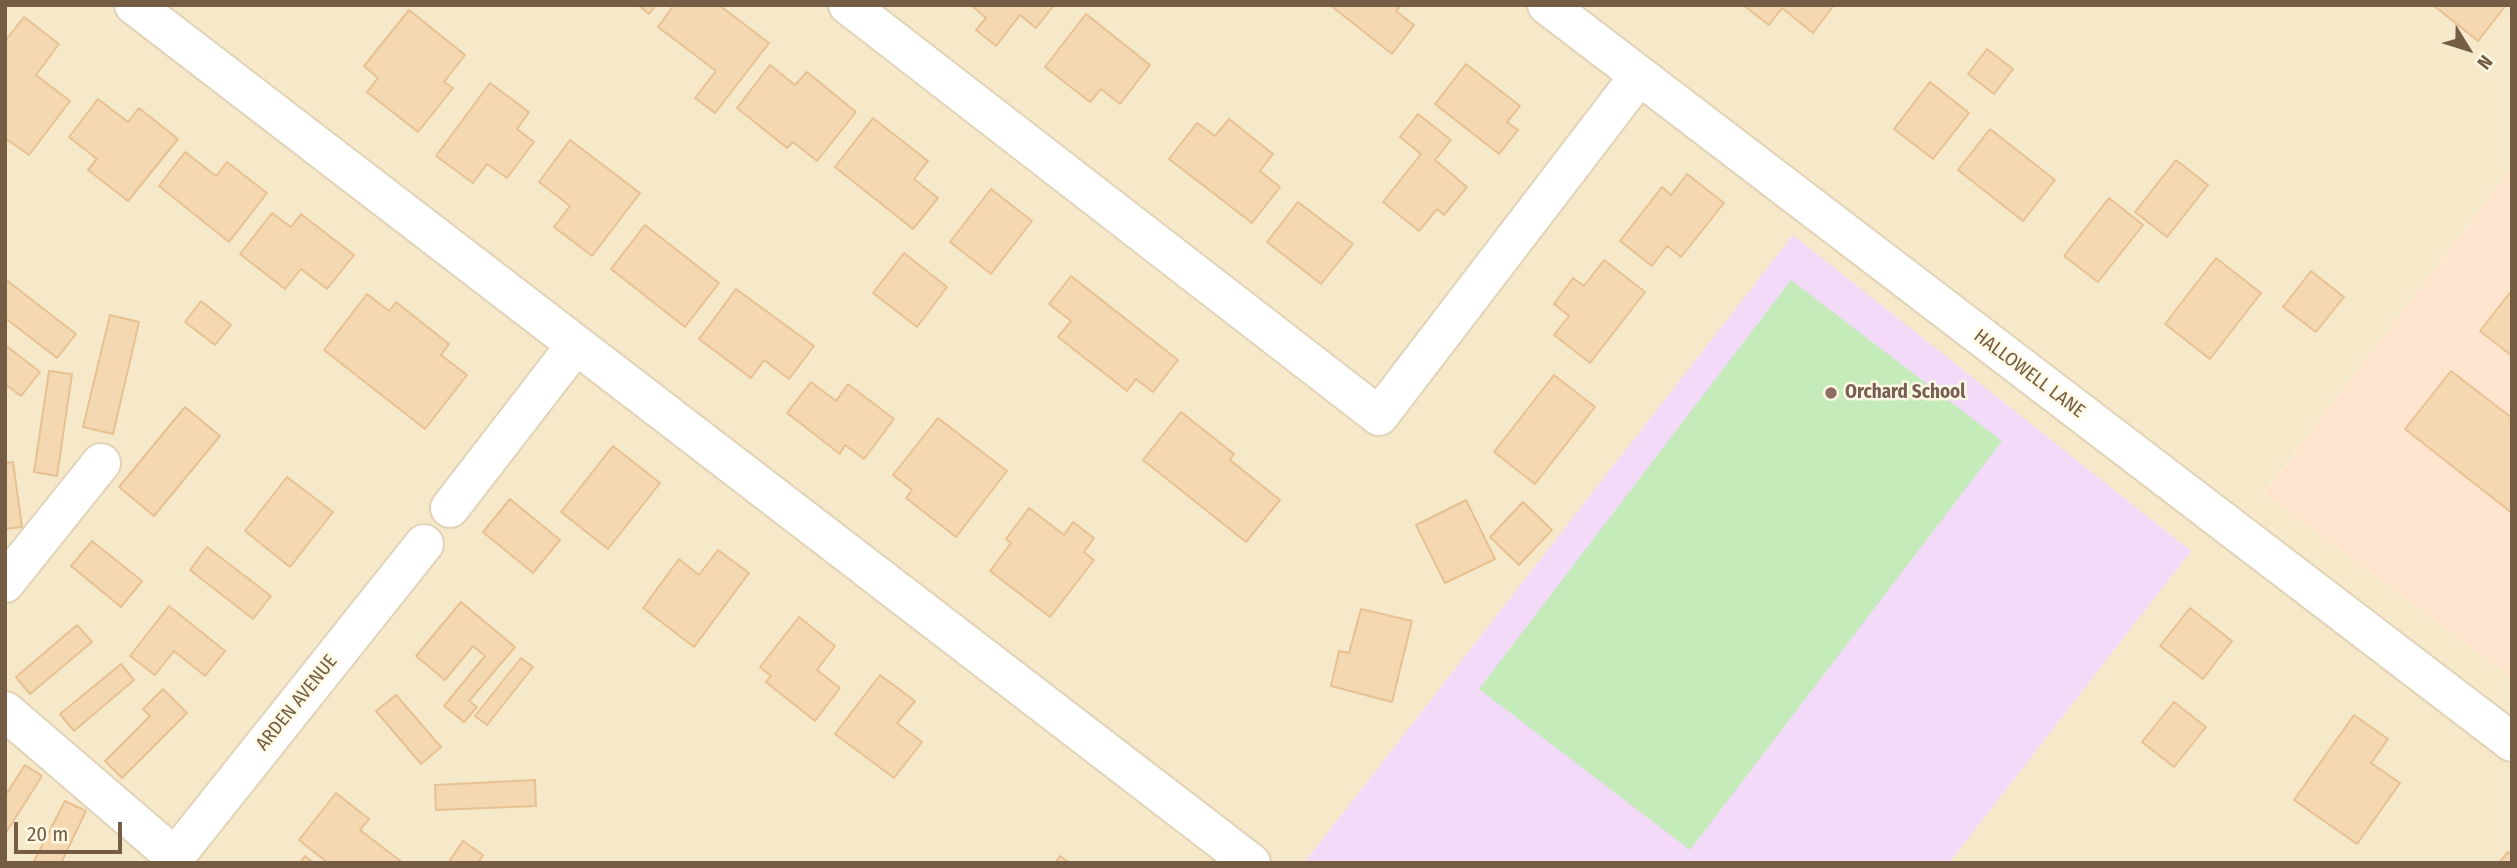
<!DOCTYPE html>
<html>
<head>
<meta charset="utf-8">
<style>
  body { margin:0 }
  #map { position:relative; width:2517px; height:868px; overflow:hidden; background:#fef6dc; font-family:"Fira Sans Condensed",sans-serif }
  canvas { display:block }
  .frame { position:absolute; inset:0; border:7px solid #745d44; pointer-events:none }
  .north { position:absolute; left:2433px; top:14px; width:70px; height:70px; -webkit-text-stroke:5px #fff9e4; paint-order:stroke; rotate:128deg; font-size:19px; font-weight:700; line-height:28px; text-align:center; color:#745d44 }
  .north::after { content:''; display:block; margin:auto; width:24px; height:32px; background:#745d44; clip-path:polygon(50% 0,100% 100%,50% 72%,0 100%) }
  .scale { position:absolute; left:14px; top:822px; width:108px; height:32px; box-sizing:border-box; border:4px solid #745d44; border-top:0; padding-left:9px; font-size:21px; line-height:24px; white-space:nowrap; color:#745d44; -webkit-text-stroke:5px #fff9e4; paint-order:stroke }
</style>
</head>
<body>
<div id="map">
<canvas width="2517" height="868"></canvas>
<div class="frame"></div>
<div class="north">N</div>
<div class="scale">20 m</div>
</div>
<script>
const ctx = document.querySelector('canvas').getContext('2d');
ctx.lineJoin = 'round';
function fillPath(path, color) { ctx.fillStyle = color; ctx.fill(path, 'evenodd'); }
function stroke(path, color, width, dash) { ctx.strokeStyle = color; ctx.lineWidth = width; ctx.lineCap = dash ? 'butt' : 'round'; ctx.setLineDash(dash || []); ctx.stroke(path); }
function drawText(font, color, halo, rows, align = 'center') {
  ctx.font = font + ' "Fira Sans Condensed",sans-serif'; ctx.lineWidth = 5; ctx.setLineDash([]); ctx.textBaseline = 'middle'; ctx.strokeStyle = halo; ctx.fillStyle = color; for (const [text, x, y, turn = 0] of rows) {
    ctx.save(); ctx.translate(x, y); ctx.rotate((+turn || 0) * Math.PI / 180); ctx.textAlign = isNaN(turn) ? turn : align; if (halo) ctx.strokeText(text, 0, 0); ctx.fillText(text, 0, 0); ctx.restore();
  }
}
fillPath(new Path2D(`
  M5,5H2512V167L2264,492L2512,678V863H1949L2191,551L1793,236L1304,863H5Z`), '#f5e9ca');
fillPath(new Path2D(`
  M2512,167V678L2264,493Z`), '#ffe5cf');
fillPath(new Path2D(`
  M1793,235L2191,551L1949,863H1304Z`), '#f3daf9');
fillPath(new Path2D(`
  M1791,280L2002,441L1690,850L1479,689Z`), '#c6ebbb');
const building = new Path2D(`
  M638,5H656L649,14Z
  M674,5H719L769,43L715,113L695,98L716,71L658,27Z
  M971,5H1054L1036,28L1020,15L996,46L976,30L986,18Z
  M1330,5H1401L1396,11L1414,25L1392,54Z
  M1743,5H1834L1813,33L1782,8L1769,25Z
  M2433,5H2506L2478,41Z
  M409,10L465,55L444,82L453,88L418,132L367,92L378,78L364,66Z
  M1086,14L1150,65L1120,104L1101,89L1090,102L1045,67Z
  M24,17L59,44L36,75L70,101L29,155L5,138V41Z
  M1987,49L2013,69L1994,94L1968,74Z
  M1466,64L1520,106L1507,122L1518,130L1499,154L1435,104Z
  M770,65L795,85L807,72L856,112L817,161L793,142L787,148L737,108Z
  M1930,82L1969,113L1933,159L1894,129Z
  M490,83L529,112L517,129L534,142L507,178L487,164L473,183L436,156Z
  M98,99L128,122L139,108L178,139L128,201L88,170L97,159L69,137Z
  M1418,114L1451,140L1435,160L1467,187L1444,215L1437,209L1419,231L1383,202L1421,154L1400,137Z
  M873,118L928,161L914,179L938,198L913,229L835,167Z
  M1229,119L1273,154L1260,171L1280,187L1252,223L1169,159L1197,123L1215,136Z
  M1990,129L2055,180L2023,221L1958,170Z
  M570,140L640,193L592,256L554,227L570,206L539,182Z
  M185,152L216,176L227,162L267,193L229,242L159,186Z
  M2176,160L2208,185L2167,237L2135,212Z
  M1687,174L1724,203L1681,257L1667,246L1652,266L1620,241L1662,187L1671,195Z
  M991,189L1032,221L991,274L950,242Z
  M2109,198L2143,225L2098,282L2064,256Z
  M1298,202L1353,244L1321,284L1267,242Z
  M272,213L291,227L301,214L354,255L327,289L301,269L285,289L240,254Z
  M645,225L719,283L685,327L611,269Z
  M904,253L947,287L917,327L873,293Z
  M2216,258L2261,293L2210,359L2165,324Z
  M1604,260L1645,292L1590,363L1554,335L1569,316L1554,304L1573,278L1584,286Z
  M2311,271L2344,297L2316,332L2283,307Z
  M1071,276L1178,360L1153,392L1136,379L1127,391L1058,337L1071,321L1049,304Z
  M5,279L76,334L57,358L5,318Z
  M736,289L814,346L789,379L764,360L751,378L699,339Z
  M2512,290V356L2480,331Z
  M367,294L389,311L396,302L449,344L441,355L467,375L425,429L324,350Z
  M201,301L231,325L215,345L185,322Z
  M110,315L139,322L113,434L83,427Z
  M5,345L40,372L21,396L5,384Z
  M49,371L72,374L57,476L34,472Z
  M2451,371L2512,418V513L2405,429Z
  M1554,375L1595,407L1535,484L1494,452Z
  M811,382L836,401L848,384L894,419L864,459L845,445L840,454L787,413Z
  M185,407L220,436L154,516L119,487Z
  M1181,412L1234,454L1230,460L1280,500L1246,542L1143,460Z
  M938,418L1007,471L956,537L906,498L912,490L893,475Z
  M613,446L660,483L608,549L561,512Z
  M13,462L22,527L5,529V463Z
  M287,477L333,512L290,567L245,531Z
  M510,499L560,540L533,573L483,532Z
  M1466,500L1495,559L1445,583L1416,525Z
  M1523,502L1552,530L1519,565L1490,537Z
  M1029,508L1064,535L1073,522L1094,538L1084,552L1094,560L1050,617L990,571L1011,543L1006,539Z
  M92,541L142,581L121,607L71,566Z
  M207,547L271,596L253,619L190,570Z
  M718,550L749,573L694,647L643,608L679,559L699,575Z
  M461,602L515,647L469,701L477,707L464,722L444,706L485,656L473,646L445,680L416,656Z
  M169,606L225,651L205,676L174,651L155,675L130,656Z
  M2190,608L2232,641L2203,679L2160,646Z
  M1361,609L1412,621L1392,702L1331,686L1339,651L1349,653Z
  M799,617L835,646L817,670L840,688L815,721L766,682L771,676L760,667Z
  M77,625L92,642L30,694L16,677Z
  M521,658L533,667L487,725L475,716Z
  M121,664L134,680L74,731L60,714Z
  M880,675L915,701L897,723L922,742L894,778L835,734Z
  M163,689L187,713L122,778L105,761L150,716L143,709Z
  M396,695L441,747L421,764L376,711Z
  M2174,702L2206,727L2174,767L2142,742Z
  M2354,715L2388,739L2371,763L2400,783L2357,844L2294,800Z
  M25,765L42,776L5,834V796Z
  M535,780L536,806L436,810L435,785Z
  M336,793L369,819L360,830L403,863H328L299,840Z
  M65,801L86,811L61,863H33Z
  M463,841L483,855L478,863H448Z
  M2508,852L2512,855V863H2499Z
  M305,856L314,863H300Z
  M1060,856L1070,863H1055Z`);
fillPath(building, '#f4d8b2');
stroke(building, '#e8c192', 2);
const minor = new Path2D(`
  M134,5L1251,863
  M848,5L1379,416L1639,76
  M1547,5L2512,742
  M450,508L575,346
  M5,583L101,463
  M5,711L175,857
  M170,863L424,544`);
stroke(minor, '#e1d3b8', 42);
stroke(minor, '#fff', 38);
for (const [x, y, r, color] of [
  [1831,393,7,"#8d6e63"]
]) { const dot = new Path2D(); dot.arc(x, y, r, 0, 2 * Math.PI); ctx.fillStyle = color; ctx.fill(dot); stroke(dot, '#fff9e4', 2.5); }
drawText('19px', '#745d44', '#fff9e4', [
  ["HALLOWELL LANE",2029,374,37],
  ["ARDEN AVENUE",297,703,-51]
]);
drawText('bold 19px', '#785e54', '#fff9e4', [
  ["Orchard School",1845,393]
], 'left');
</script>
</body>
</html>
